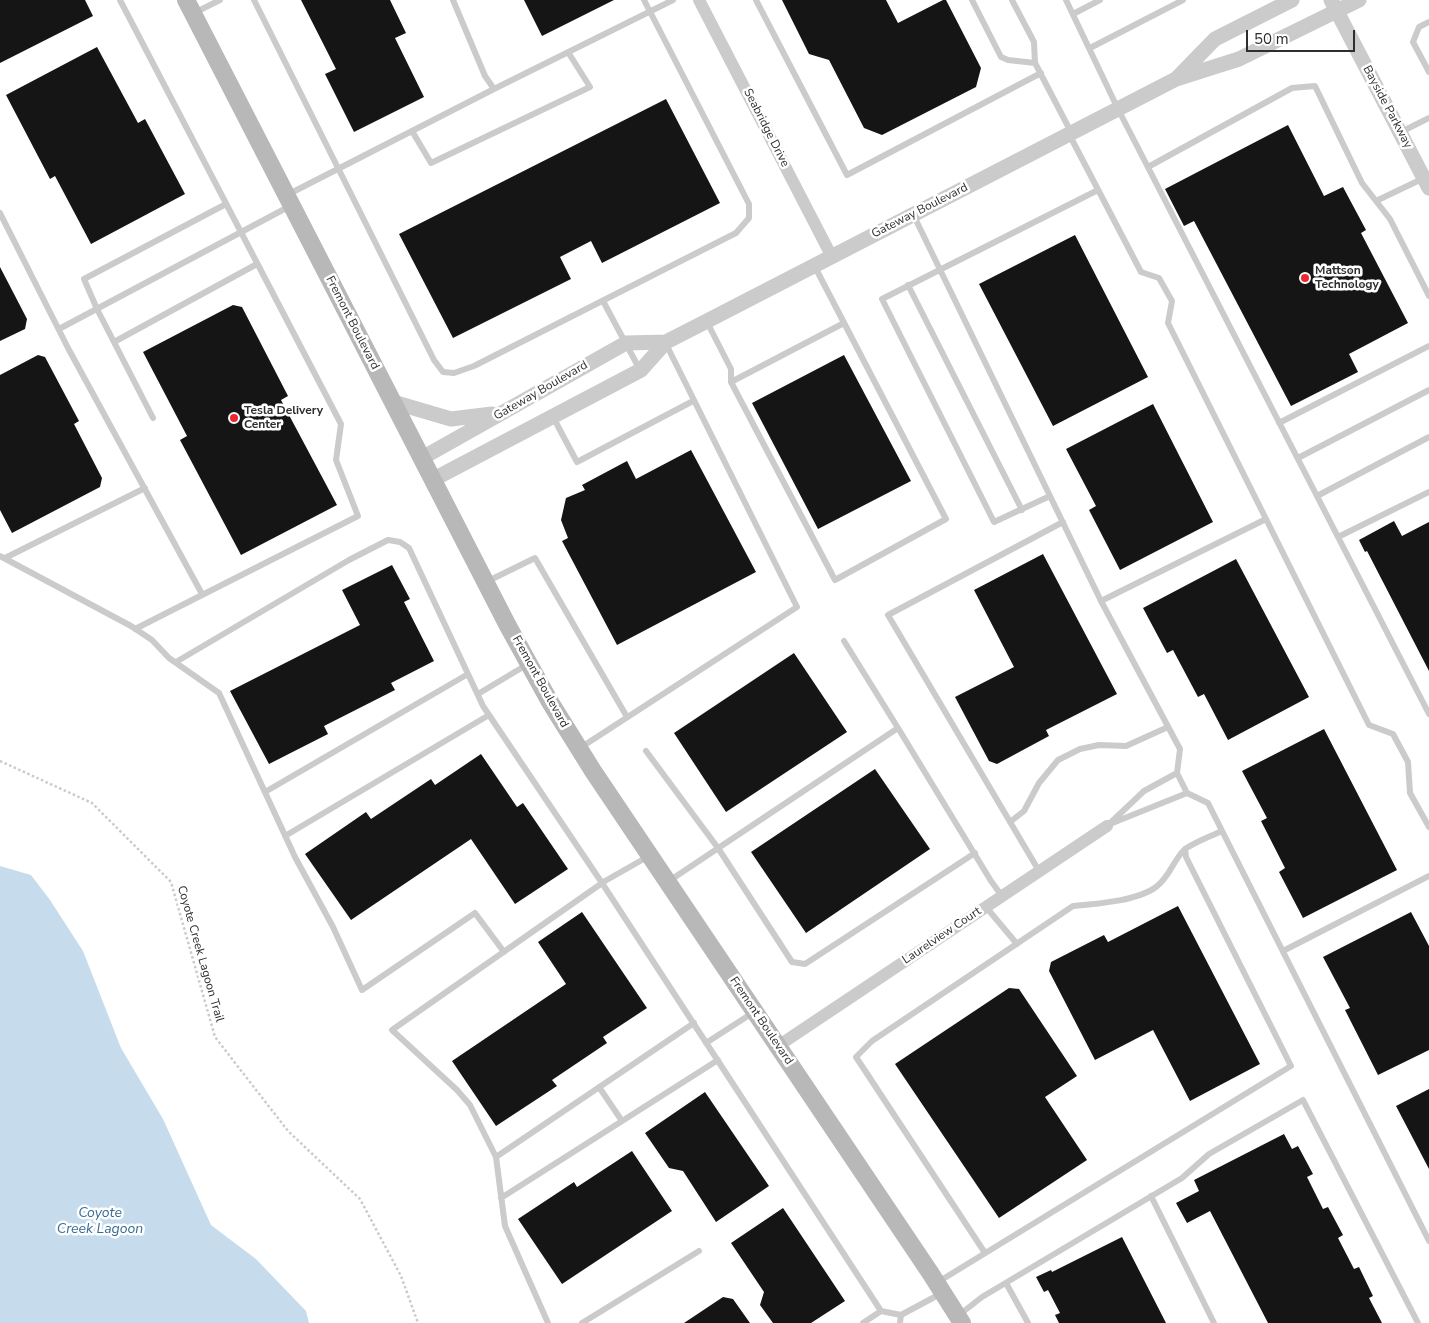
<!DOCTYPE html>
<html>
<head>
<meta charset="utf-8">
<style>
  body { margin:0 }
  #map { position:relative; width:1429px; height:1323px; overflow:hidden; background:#fff; font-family:"Nunito Sans",sans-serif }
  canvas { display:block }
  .scale { position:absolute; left:1246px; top:30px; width:109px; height:22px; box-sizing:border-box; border:2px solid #2e2e2e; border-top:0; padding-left:6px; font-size:15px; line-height:18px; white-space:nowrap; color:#2e2e2e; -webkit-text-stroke:4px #fff; paint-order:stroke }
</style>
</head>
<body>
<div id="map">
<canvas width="1429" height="1323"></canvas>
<div class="scale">50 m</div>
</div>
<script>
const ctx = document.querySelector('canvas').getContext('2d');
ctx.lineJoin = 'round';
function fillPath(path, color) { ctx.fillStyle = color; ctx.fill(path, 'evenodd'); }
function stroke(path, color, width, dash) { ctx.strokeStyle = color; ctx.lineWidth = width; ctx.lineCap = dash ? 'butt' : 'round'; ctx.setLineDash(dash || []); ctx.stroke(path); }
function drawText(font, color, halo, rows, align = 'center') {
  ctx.font = font + ' "Nunito Sans",sans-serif'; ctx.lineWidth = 5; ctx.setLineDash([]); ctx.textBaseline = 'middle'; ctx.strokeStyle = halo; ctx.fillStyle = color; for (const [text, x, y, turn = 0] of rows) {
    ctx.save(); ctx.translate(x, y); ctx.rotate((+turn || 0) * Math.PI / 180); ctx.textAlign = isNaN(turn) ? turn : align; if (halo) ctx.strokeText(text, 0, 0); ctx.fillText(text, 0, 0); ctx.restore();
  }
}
fillPath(new Path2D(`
  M0,866L31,875L50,900L83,951L121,1048L163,1119L211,1225L256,1259L306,1311L309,1323H0Z`), '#c6dced');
fillPath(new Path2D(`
  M0,0H85L93,16L0,63Z
  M301,0H390L406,33L395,38L424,97L354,132L325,74L336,69Z
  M524,0H614L542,36Z
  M782,0H886L898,23L943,0H946L981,68L976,87L882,135L864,128L829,60L809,54Z
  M97,47L138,123L145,119L185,194L91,244L55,176L50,179L6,95Z
  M666,99L720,203L602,263L591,241L560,257L571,279L453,338L399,234Z
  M1288,125L1324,196L1343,187L1366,230L1361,233L1408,323L1349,354L1358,372L1291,406L1194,221L1184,226L1165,189Z
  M1075,235L1148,377L1053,426L979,284Z
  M0,267L27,319L25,329L0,341Z
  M233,305L242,307L288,396L281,400L337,505L241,555L180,440L187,436L143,352Z
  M38,355L45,357L79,421L74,424L102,478L100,487L12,533L0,510V375Z
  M844,355L911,481L818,529L752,403Z
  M1153,404L1213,522L1120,570L1089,510L1096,506L1066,449Z
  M691,450L756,572L617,645L562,541L568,538L561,520L566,498L585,490L582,485L627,461L636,479Z
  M1394,521L1402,536L1429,522V671L1367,551L1365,552L1359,540Z
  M1043,554L1117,694L1046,730L1049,736L997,764L989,761L955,697L1014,667L974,590Z
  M1236,559L1309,697L1228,740L1204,694L1198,697L1173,650L1167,653L1143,608Z
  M392,565L410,599L404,602L434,661L391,683L395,690L324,726L328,734L269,764L230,691L360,625L342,590Z
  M794,653L847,732L726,812L674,733Z
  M1324,729L1397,870L1303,918L1279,872L1285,868L1261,821L1267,818L1242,771Z
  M481,754L517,807L523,803L568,869L515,904L471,839L351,920L305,854L366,812L371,819L431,779L435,785Z
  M875,769L930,849L806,933L751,852Z
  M1178,906L1260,1064L1190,1101L1153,1030L1095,1060L1049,971L1051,962L1104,935L1108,942Z
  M582,912L647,1008L603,1037L607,1043L552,1080L557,1086L496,1126L452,1061L566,984L538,942Z
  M1411,912L1429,946V1050L1378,1075L1345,1010L1350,1008L1323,957Z
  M1009,988L1019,989L1077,1076L1045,1097L1087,1160L999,1218L895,1064Z
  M1429,1089V1169L1396,1106Z
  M705,1092L769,1186L716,1222L683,1171L669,1168L645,1133Z
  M1284,1134L1292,1149L1298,1146L1313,1174L1307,1177L1323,1209L1328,1207L1343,1235L1338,1238L1354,1269L1359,1267L1373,1296L1369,1298L1382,1323H1268L1210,1211L1187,1223L1176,1203L1199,1191L1194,1180Z
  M632,1151L672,1211L562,1284L518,1219L574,1182L577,1187Z
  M783,1208L845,1301L811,1323H773L760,1305L764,1292L731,1243Z
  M1122,1237L1166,1323H1059L1055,1315L1060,1313L1048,1290L1044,1292L1036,1277L1051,1270L1052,1272Z
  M723,1297L733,1299L750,1323H684Z`), '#151515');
stroke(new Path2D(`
  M0,761L92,803L171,882L215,1037L288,1131L360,1199L401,1276L418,1323`), '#cbcbcb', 2.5, [2.5, 2.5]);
stroke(new Path2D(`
  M120,0L341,424L336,460L358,516L135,629
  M254,0L434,360L443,372L454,373L474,366L736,233L749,218V204L644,0
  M756,0L847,175L1041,73
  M972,0L1001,57L1008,60L1035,63
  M1012,0L1034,42L1035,63L1071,132
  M1066,0L1118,109L1429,714
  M194,13L220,0
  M1073,14L1100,0
  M1429,22L1419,27L1413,42L1429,72
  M1090,48L1183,0
  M494,89L673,0
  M412,131L431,163L590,87L568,52
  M1401,132L1429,118
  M1069,134L1141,272L1159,278L1172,301L1168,323L1369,725L1393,734L1408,762L1410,793L1429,827
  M1148,167L1292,88L1315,86L1362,183L1390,219L1429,296
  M287,195L494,89L485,76L453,0
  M1376,201L1424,178
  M0,213L68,348L202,594
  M913,214L1101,601L1180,749L1177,773L1187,793L1208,803L1429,1241
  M908,285L1022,510
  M603,301L640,370
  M707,322L731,369V382L835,580L946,519L815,267
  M59,329L292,205
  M114,342L257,264
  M731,382L844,323
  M553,417L577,462L693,401
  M153,418L97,309L84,279L226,204
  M1279,423L1429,346
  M1298,458L1429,390
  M1050,496L994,522L882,299L1098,190
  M1317,496L1429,437
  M1338,537L1429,492
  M0,556L131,626L152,640L169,658L219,693L295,857L333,927L362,990L475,913L504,952
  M5,558L145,488
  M486,582L535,558L627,717
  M1101,601L1266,519
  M844,641L898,728
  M176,662L349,560L388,540L400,542L409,548L483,706L602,883L881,1311
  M478,694L528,664
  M580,748L797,607L666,344
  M646,751L718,848L792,962L805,964L975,853
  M265,792L468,674
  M1010,822L1024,811L1039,783L1058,760L1080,749L1099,745L1126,746L1168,727
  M1110,824L1187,793
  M1107,826L1144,791L1177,773
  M285,836L489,715
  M1039,871L888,615L1063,522
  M669,881L898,728L991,881L1002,896
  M986,907L1017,944
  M1283,951L1429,876
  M706,1043L754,1012
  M599,1087L622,1121
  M496,1157L470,1105L457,1090L392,1030L605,881L649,856
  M1151,1196L1214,1323
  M501,1198L718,1060
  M985,1253L856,1057L872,1041L1073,906C1096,904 1137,901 1156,887C1169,878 1173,861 1184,850C1190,844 1213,835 1222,831
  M938,1282L1291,1066L1186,857L1185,849
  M1006,1283L1028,1323
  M959,1315L982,1297L1182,1178L1209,1154L1303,1100L1418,1323
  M548,1323L505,1226L496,1157L694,1023
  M582,1323L699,1251
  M863,1323L881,1311L901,1315L942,1293
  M900,1323L901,1315`), '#cbcbcb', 6);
stroke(new Path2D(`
  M699,0L832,257
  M778,1046L1107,826`), '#cbcbcb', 12);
stroke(new Path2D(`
  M1331,0L1429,188
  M1177,78L1215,39L1292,0
  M393,402L451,419L492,414
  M422,458L626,343L666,342
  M434,479L641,370L666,342L707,321L1176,79L1239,59L1359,0`), '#cbcbcb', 15);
stroke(new Path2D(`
  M186,0L508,626L550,702L593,771L931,1274L962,1323`), '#b8b8b8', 18);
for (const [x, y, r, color] of [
  [1305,278,5,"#ed2730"],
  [234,418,5,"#ed2730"]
]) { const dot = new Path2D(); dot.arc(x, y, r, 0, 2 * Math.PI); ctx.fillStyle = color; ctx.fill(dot); stroke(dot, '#fff', 2); }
drawText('12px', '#2e2e2e', '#fff', [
  ["Bayside Parkway",1387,107,62],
  ["Seabridge Drive",766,128,63],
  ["Gateway Boulevard",920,211,-27],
  ["Fremont Boulevard",352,323,63],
  ["Gateway Boulevard",541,391,-30],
  ["Fremont Boulevard",540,682,61],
  ["Laurelview Court",942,936,-34],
  ["Coyote Creek Lagoon Trail",200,954,74],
  ["Fremont Boulevard",761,1021,56]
]);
drawText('bold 12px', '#2e2e2e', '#fff', [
  ["Mattson",1315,271],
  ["Technology",1315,285],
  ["Tesla Delivery",244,411],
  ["Center",244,425]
], 'left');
drawText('italic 14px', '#386d93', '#fff', [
  ["Coyote",100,1214],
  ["Creek Lagoon",100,1230]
]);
</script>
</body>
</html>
